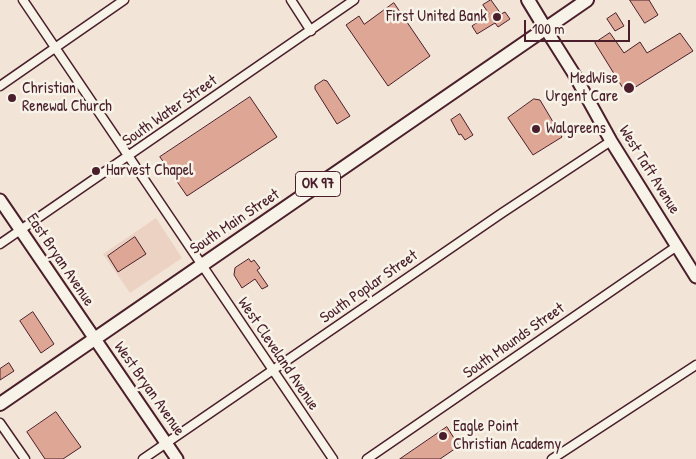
<!DOCTYPE html>
<html>
<head>
<meta charset="utf-8">
<style>
  body { margin:0 }
  #map { position:relative; width:696px; height:459px; overflow:hidden; background:#f2e4d7; font-family:"Patrick Hand",sans-serif }
  canvas { display:block }
  .scale { position:absolute; left:524px; top:20px; width:106px; height:22px; box-sizing:border-box; border:2px solid #4a1f2b; border-top:0; padding-left:6px; font-size:15px; line-height:18px; white-space:nowrap; color:#4a1f2b; -webkit-text-stroke:4px #f7f3e8; paint-order:stroke }
</style>
</head>
<body>
<div id="map">
<canvas width="696" height="459"></canvas>
<div class="scale">100 m</div>
</div>
<script>
const ctx = document.querySelector('canvas').getContext('2d');
ctx.lineJoin = 'round';
function fillPath(path, color) { ctx.fillStyle = color; ctx.fill(path, 'evenodd'); }
function stroke(path, color, width, dash) { ctx.strokeStyle = color; ctx.lineWidth = width; ctx.lineCap = dash ? 'butt' : 'round'; ctx.setLineDash(dash || []); ctx.stroke(path); }
function drawText(font, color, halo, rows, align = 'center') {
  ctx.font = font + ' "Patrick Hand",sans-serif'; ctx.lineWidth = 5; ctx.setLineDash([]); ctx.textBaseline = 'middle'; ctx.strokeStyle = halo; ctx.fillStyle = color; for (const [text, x, y, turn = 0] of rows) {
    ctx.save(); ctx.translate(x, y); ctx.rotate((+turn || 0) * Math.PI / 180); ctx.textAlign = isNaN(turn) ? turn : align; if (halo) ctx.strokeText(text, 0, 0); ctx.fillText(text, 0, 0); ctx.restore();
  }
}
fillPath(new Path2D(`
  M156,218L182,258L130,293L103,254Z`), '#ecd2c3');
const building = new Path2D(`
  M491,0L501,14L505,12L510,19L498,27L495,23L477,34L472,26L489,14L483,5Z
  M630,0H649L658,15L645,23Z
  M394,3L430,56L388,86L346,25L359,16L364,24Z
  M616,13L624,26L615,31L607,19Z
  M610,33L624,53L640,42L647,53L680,33L693,51L626,93L595,43Z
  M324,80L327,81L350,116L337,124L315,89V86Z
  M250,97L277,137L187,196L160,157Z
  M534,99L540,100L562,137L533,155L508,118Z
  M460,114L473,135L465,140L461,134L459,135L451,120Z
  M135,237L146,254L118,272L108,256Z
  M249,259L251,262L254,260L260,268L257,270L268,286L262,289L255,279L242,288L234,275L235,268Z
  M33,312L54,344L41,353L20,321Z
  M9,363L14,371L0,380V369Z
  M56,412L81,447L63,459H45L27,432Z
  M447,427L459,446L440,459H400Z`);
fillPath(building, '#dea795');
stroke(building, '#4a1f2b', 1);
const street = new Path2D(`
  M23,0L333,459
  M291,0L311,31
  M0,86L124,0
  M0,244L354,0
  M0,423L25,459
  M143,459L502,213L611,141
  M367,459L677,246
  M552,459L696,365`);
const secondary = new Path2D(`
  M545,28L574,74L611,141L696,277
  M0,200L177,459`);
const primary = new Path2D(`
  M528,0L545,28
  M0,404L587,0`);
stroke(street, '#4a1f2b', 11);
stroke(secondary, '#4a1f2b', 15);
stroke(primary, '#4a1f2b', 16);
stroke(street, '#f7f3e8', 8);
stroke(secondary, '#f7f3e8', 11);
stroke(primary, '#f7f3e8', 12);
for (const [x, y, r, color] of [
  [497,17,5,"#4a1f2b"],
  [629,88,6,"#4a1f2b"],
  [12,98,5,"#4a1f2b"],
  [536,129,5,"#4a1f2b"],
  [96,171,5,"#4a1f2b"],
  [443,436,5,"#4a1f2b"]
]) { const dot = new Path2D(); dot.arc(x, y, r, 0, 2 * Math.PI); ctx.fillStyle = color; ctx.fill(dot); stroke(dot, '#f7f3e8', 2); }
for (const [x, y, w] of [
  [318,184,45]
]) { const box = new Path2D(); box.roundRect(x - w / 2, y - 12.5, w, 25, 4); ctx.fillStyle = '#f7f3e8'; ctx.fill(box); stroke(box, '#4a1f2b', 1); }
drawText('bold 15px', '#4a1f2b', null, [
  ["OK 97",318,184]
]);
drawText('16px', '#4a1f2b', '#f7f3e8', [
  ["First United Bank",487,17,"right"],
  ["MedWise",618,79,"right"],
  ["Urgent Care",618,97,"right"],
  ["Christian",22,89],
  ["Renewal Church",22,107],
  ["Walgreens",546,129],
  ["Harvest Chapel",106,171],
  ["Eagle Point",453,427],
  ["Christian Academy",453,445]
], 'left');
drawText('16px', '#4a1f2b', '#f7f3e8', [
  ["South Water Street",170,111,-35],
  ["West Taft Avenue",649,170,58],
  ["South Main Street",235,222,-34],
  ["East Bryan Avenue",60,260,56],
  ["South Poplar Street",369,287,-35],
  ["South Mounds Street",514,341,-35],
  ["West Cleveland Avenue",278,354,56],
  ["West Bryan Avenue",149,389,55]
]);
</script>
</body>
</html>
